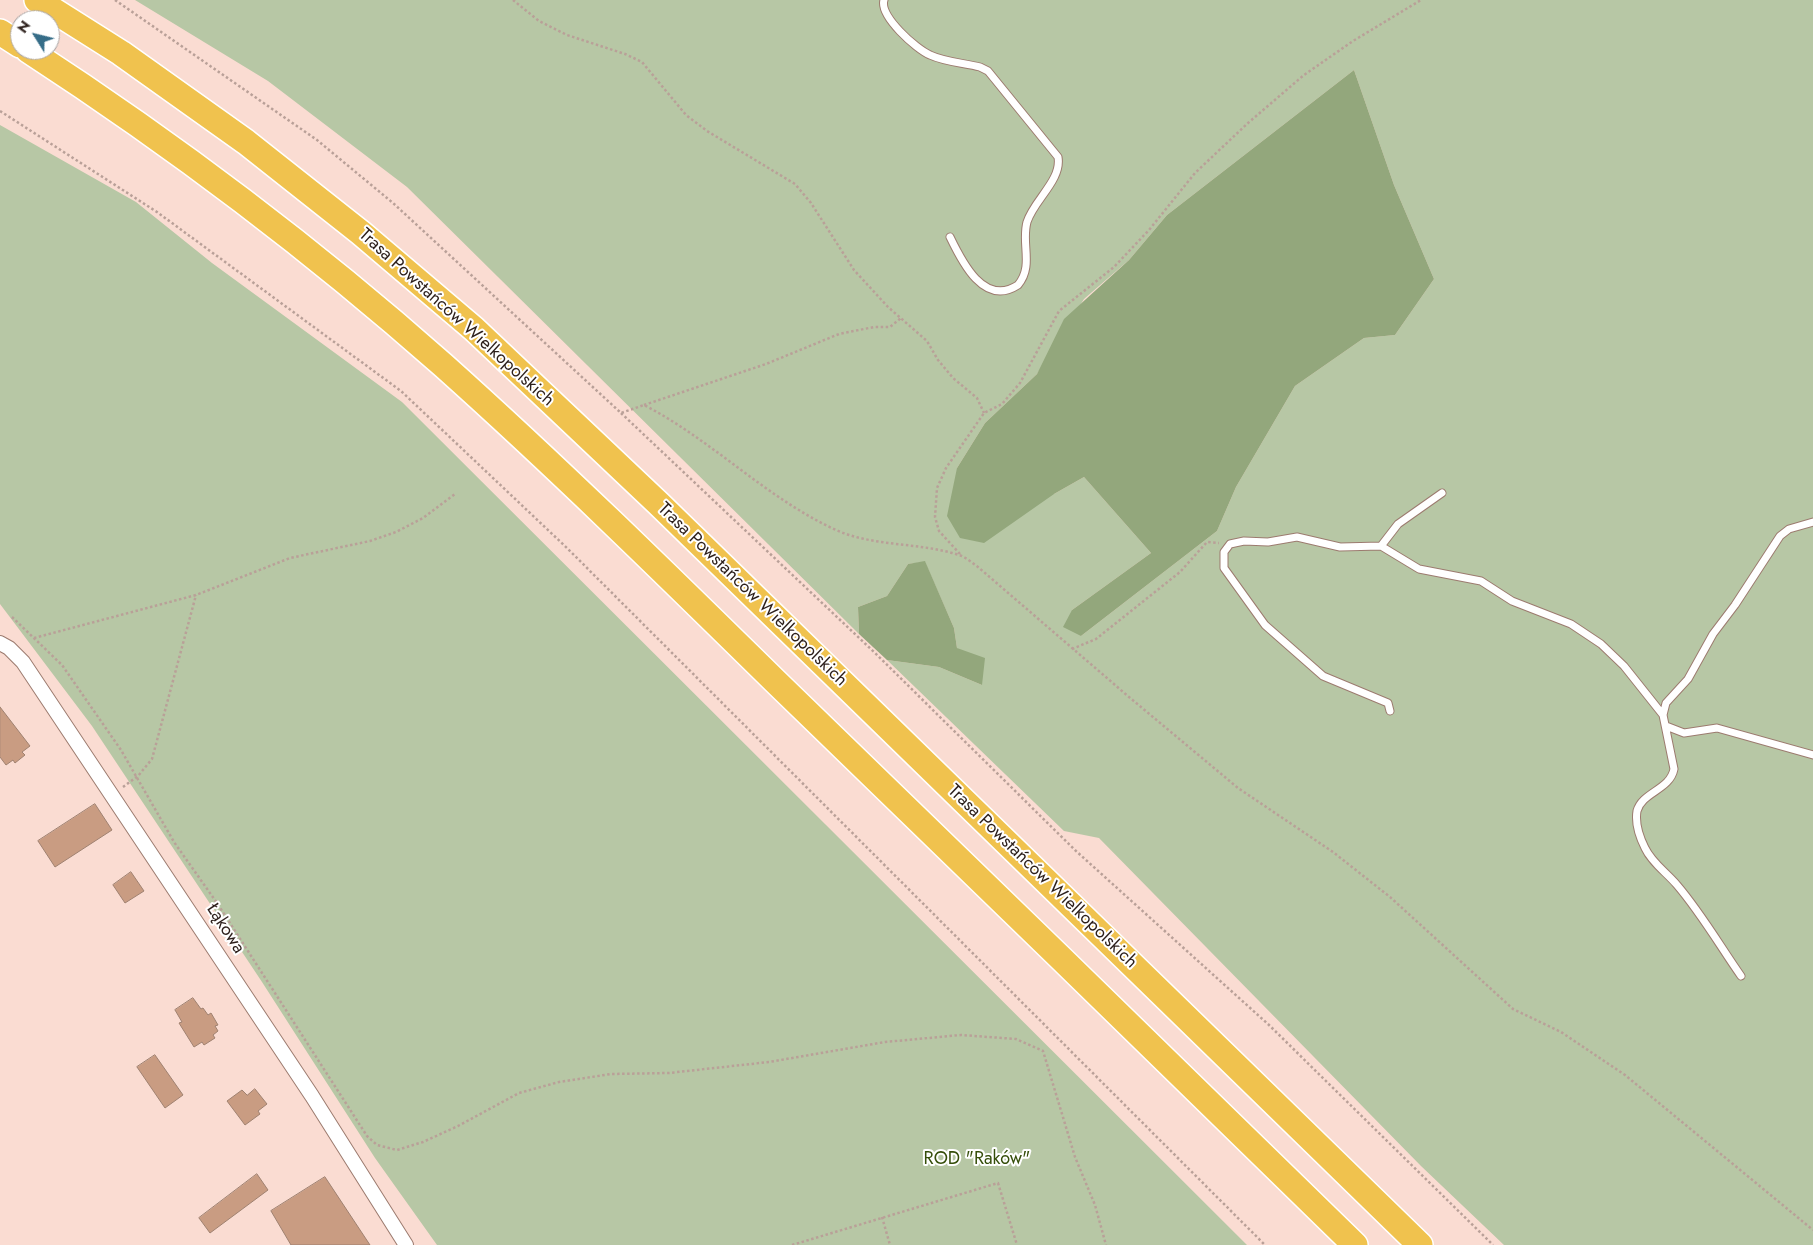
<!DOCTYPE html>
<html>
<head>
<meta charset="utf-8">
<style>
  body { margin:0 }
  #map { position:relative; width:1813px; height:1245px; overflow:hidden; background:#fadcd2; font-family:Jost,sans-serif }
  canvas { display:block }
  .north { position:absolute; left:10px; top:10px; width:50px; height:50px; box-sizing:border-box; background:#fff; border:1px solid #aba5a4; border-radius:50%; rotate:306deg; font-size:14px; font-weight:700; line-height:20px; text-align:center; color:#2c1f1b }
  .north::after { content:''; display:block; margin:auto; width:18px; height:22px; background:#366d88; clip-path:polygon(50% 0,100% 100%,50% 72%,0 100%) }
</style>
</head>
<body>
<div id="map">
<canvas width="1813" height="1245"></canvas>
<div class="north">N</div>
</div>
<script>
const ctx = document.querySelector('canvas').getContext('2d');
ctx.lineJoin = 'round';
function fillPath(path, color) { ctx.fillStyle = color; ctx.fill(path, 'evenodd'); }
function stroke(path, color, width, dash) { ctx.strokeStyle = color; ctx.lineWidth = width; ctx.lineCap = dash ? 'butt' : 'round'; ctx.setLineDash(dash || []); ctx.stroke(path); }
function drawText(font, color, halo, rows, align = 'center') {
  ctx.font = font + ' Jost,sans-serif'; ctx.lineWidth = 4; ctx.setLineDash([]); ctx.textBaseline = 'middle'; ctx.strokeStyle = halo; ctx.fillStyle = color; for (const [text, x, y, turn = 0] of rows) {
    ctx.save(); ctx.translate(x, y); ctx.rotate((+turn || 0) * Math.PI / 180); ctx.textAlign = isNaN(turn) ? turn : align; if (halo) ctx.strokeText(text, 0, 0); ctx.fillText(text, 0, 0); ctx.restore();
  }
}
fillPath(new Path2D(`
  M135,0H1813V1245H1504L1421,1166L1099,838L1064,831L887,660L939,667L982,685L957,648L954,628L925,562L908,564L887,596L858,607L859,634L407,187L268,81ZM1354,70L1394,185L1434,279L1395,335L1364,338L1295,386L1236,487L1217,531L1081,636L1072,610L1151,553L1084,477L1054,494L957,468L985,423L1037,374L1084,299L1129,260L1167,215Z
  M0,125L136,202L212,263L402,402L1247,1245H437L375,1158L262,982L92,726L0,604Z`), '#b7c7a5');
fillPath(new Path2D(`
  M1354,70L1394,185L1434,279L1395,335L1364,338L1295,386L1236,487L1217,531L1081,636L1063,627L1072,610L1151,553L1084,477L1054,494L984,543L960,538L947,516L957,468L985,423L1037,374L1064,319L1129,260L1167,215Z
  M925,561L954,628L957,648L985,658L982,685L939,667L887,660L859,634L858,607L887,596L908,564Z`), '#93a77c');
const building = new Path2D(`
  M0,707L30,746L22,752L25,755L15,763L13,760L6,765L0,757Z
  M95,804L112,830L55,867L38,841Z
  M131,872L144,891L125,903L113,885Z
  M193,998L201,1009L203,1008L208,1015L211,1013L218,1025L215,1026L218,1031L213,1035L215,1038L204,1045L202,1042L194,1047L179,1023L182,1022L175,1010Z
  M155,1055L183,1095L165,1108L137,1067Z
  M255,1089L267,1104L258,1111L260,1114L245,1125L227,1101L242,1090L247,1095Z
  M257,1174L268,1190L210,1233L199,1218Z
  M325,1177L370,1245H291L271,1211Z`);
fillPath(building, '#c99c82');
stroke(building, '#9f8170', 1);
const service = new Path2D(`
  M884,0C879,16 916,49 930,55C945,62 964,63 980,67L988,71L1058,157C1062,180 1034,200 1027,222C1021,244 1034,266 1018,285C984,307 962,262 950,237
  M1381,546L1398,524L1442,493
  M1390,711L1388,703L1323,676L1265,625L1224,568V552L1230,544L1244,541L1268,542L1297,537L1340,547L1381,546L1419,569L1481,581L1512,601L1571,624L1601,644L1624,666L1663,715
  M1666,726L1684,733L1717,728L1813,755
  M1741,976C1720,946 1701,913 1677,885C1666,872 1652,863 1645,848C1639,836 1635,823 1637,811C1642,792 1670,790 1674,769L1663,715L1666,703L1688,679L1713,634L1735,605L1780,536L1789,529L1813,522`);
const minor = new Path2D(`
  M0,643L9,648L23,662L312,1096L406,1245`);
const motorway = new Path2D(`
  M37,0L121,53L246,142L361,233L474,329L659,504L1420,1245
  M0,32L20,45
  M28,50C174,145 313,250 443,365C557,467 666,574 775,681C969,868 1162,1057 1355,1245`);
stroke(service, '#9c7b6f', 9);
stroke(minor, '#9c7b6f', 16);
stroke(motorway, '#fff', 28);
stroke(new Path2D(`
  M115,0L317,140L393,203L621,413L644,405C712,440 766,498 836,530C874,547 919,542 959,555C966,557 972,563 978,567L1129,697L1238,788L1333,852L1390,897L1513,1009L1561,1032L1625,1075L1813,1230
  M513,0L539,21L567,35L625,54L642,62L686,115L707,131L795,184L811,203L854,270L888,307L927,341L938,360L953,378L977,398L984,413
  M0,111L157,212L401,391L567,548L1265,1245
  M644,405L766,364L839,334L874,327H890L901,318
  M621,413L874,652L1076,851L1269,1025L1493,1245
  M960,554L939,531L935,517L937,488L946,468L984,413L1002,404L1020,383L1059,311L1114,267L1149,230L1195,173L1248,123L1304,75L1353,41L1421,0
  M12,617L62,665L121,750L174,842L217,903L367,1136L377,1145L397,1150L423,1142L458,1126L519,1093L559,1082L611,1074L669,1073L769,1062L885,1042L961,1035L1016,1039L1043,1051L1075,1157L1095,1205L1106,1245
  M34,638L196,595L290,558L370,541L396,532L423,518L455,494
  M1072,649L1096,639L1180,572L1207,542L1219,543
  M123,787L138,776L152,759L196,595
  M882,1217L890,1245
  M792,1245L998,1183L1017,1245`), '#b9a098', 2.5, [2.5, 2.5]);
stroke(service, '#fff', 7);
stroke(minor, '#fff', 14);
stroke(motorway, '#f0c24e', 25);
drawText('18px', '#2c1f1b', '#fff', [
  ["Trasa Powstańców Wielkopolskich",456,318,42],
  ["Trasa Powstańców Wielkopolskich",752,595,44],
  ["Trasa Powstańców Wielkopolskich",1042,877,44],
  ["Łąkowa",225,929,57]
]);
drawText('18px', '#354e0a', '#fff', [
  ["ROD \"Raków\"",977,1160]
]);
</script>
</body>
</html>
